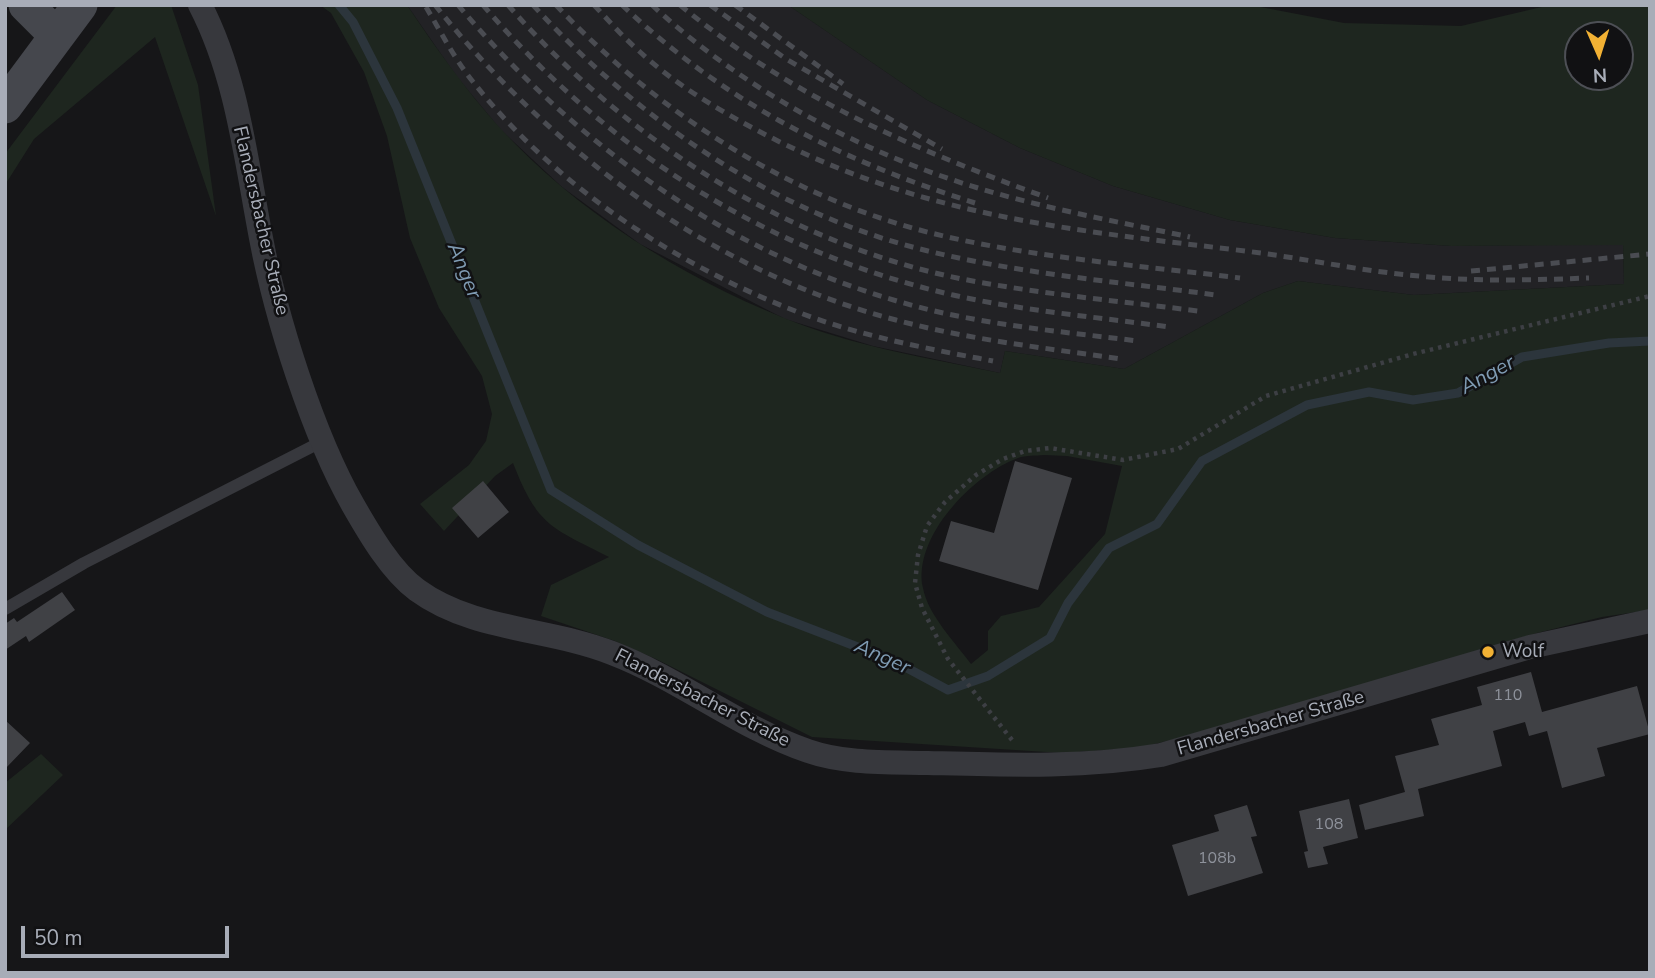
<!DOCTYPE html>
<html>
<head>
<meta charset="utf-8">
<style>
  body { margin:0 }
  #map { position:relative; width:1655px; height:978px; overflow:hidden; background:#161618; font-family:"Nunito Sans",sans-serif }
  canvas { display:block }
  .frame { position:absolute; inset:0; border:7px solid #a8adb8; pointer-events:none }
  .north { position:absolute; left:1564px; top:21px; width:70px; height:70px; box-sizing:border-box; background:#111113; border:2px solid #4d4f55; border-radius:50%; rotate:177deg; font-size:19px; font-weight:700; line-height:28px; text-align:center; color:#a8adb8 }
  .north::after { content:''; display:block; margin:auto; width:24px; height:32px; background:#f2b134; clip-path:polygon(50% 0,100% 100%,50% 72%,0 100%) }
  .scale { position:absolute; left:21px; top:926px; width:208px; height:32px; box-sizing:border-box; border:4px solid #a8adb8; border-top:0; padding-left:9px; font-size:21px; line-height:24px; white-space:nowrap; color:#a8adb8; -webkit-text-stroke:5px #111113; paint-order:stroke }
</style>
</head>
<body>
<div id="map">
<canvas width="1655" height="978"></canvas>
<div class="frame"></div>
<div class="north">N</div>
<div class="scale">50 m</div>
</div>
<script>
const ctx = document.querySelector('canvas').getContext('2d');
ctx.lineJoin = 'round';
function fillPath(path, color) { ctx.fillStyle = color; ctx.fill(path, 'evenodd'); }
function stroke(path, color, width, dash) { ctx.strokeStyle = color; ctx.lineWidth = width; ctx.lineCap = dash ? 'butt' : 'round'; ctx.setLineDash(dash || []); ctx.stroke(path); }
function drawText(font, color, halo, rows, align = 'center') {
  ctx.font = font + ' "Nunito Sans",sans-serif'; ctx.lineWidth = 5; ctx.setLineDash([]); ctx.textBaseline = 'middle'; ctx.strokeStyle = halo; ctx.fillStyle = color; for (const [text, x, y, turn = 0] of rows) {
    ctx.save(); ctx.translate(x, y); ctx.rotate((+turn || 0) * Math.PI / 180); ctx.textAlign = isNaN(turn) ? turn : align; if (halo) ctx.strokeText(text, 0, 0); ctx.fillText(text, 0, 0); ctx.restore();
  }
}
fillPath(new Path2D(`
  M407,5H788L927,100L1020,148L1113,186L1230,220L1335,238L1451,246L1623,244L1624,284L1414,295L1298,281L1263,293L1124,369L1005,351L1000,373L873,346L785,319L640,244L562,187L501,130L457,77Z`), '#222225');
fillPath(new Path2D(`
  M117,5H171L198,85L216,216L155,37L34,139L5,185V154Z
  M320,5H407C436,48 465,89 500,128C576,211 680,276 784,318C852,346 928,358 1000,373L1005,351L1124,369L1263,293L1298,281L1414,295L1624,284L1623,245L1451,246L1335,238L1230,220L1113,186L1020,148L927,100L788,5H1250L1344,23L1461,26L1550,5H1650V610L1602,617L1537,633L1212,730L1138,748L1062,753L812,737L656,659L615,641L541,616L551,585L609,557C551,527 538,527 513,463L495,476L444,531L420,504L469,465L486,441L492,414L482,376L439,308L410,238L387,136L364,72L331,13ZM1578,35H1620V77H1578ZM1044,455L1067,456L1122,466L1105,534L1039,607L1001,616L988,631V650L971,664C955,642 928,615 923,588C912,537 974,474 1018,458C1026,455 1036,456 1044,455Z
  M41,754L63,775L5,830V783Z`), '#1e261f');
stroke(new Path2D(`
  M339,5L353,22L397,108L551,490L638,545L767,612L894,661L948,690L988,676L1050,638L1068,603L1109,548L1157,524L1202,461L1307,405L1369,392L1413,400L1458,393L1522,357L1609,343L1650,341`), '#2c353c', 9);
fillPath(new Path2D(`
  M1015,461L1072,478L1038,590L939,561L951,521L994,533Z
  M483,481L509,512L478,538L452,508Z
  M62,592L75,610L29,642L26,636L5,650V624L14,618L17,622Z
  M1531,672L1542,712L1637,686L1650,734L1597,748L1605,776L1562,788L1547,731L1529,736L1525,722L1493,731L1502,766L1418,789L1424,816L1365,830L1359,805L1405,792L1395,756L1439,745L1431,719L1482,705L1477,687Z
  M5,720L30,743L5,769Z
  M1349,799L1358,838L1323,847L1328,864L1308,868L1304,852L1308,851L1299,811Z
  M1247,805L1257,836L1251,837L1263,873L1188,896L1172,845L1219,831L1214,815Z`), '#404145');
stroke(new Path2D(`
  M1012,740L948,659L922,608L915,583L918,555L927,526L945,502L976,475L1003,459L1025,451L1050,448L1123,460L1178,449L1266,396L1413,354L1650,296`), '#3d3f44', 4.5, [3.5, 5]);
stroke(new Path2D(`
  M5,609L84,563L323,441`), '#37383d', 12);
stroke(new Path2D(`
  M200,5C237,76 246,160 261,238C276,318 313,435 353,505C369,533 391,571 417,590C473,631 549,628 612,653C680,679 738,727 808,751C845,764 889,762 928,763C1006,765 1083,768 1161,755L1530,647L1650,621`), '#37383d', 24);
stroke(new Path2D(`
  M26,5L57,36
  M5,106L80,5`), '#45474d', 35);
stroke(new Path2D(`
  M435,5C552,152 713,272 896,320C970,340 1046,348 1121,359
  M458,5C584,155 750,269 943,313C1007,327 1073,333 1138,341
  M483,5C607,150 766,252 953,295C1024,311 1097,317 1169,327
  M508,5C626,140 786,243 962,279C1040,294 1119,301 1198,311
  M533,5C638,120 775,214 928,251C1022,274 1120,282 1216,295
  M556,5C657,112 788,197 931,233C1032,258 1138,265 1240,278
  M594,5C609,21 623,37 639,51C678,87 725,114 772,138C930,218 1073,230 1245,251C1303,258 1360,271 1419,276C1475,282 1532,280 1589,278
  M622,5C726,103 839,160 975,203
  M652,5C743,89 859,152 978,188C1047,209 1119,222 1190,237
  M680,5C793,98 911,148 1048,198
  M710,5L786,59L942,149
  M735,5L843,84
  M426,7C441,32 455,60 474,83C557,188 679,267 803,314C865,337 929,349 993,361
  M1471,271L1650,254`), '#4a4c52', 5, [9, 7]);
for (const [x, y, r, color] of [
  [1488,652,7,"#f2b134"]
]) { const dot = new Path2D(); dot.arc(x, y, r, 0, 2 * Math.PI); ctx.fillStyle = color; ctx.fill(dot); stroke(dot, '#111113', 2.5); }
drawText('16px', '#8e929b', null, [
  ["110",1508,696],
  ["108",1329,825],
  ["108b",1217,859]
]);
drawText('19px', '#a8adb8', '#111113', [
  ["Flandersbacher Straße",260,221,77],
  ["Flandersbacher Straße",702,699,27],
  ["Flandersbacher Straße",1271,724,-16]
]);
drawText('19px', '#a8adb8', '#111113', [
  ["Wolf",1502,652]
], 'left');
drawText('italic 21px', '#7f9bb3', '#111113', [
  ["Anger",463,271,68],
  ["Anger",1488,376,-28],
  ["Anger",882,658,24]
]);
</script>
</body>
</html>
